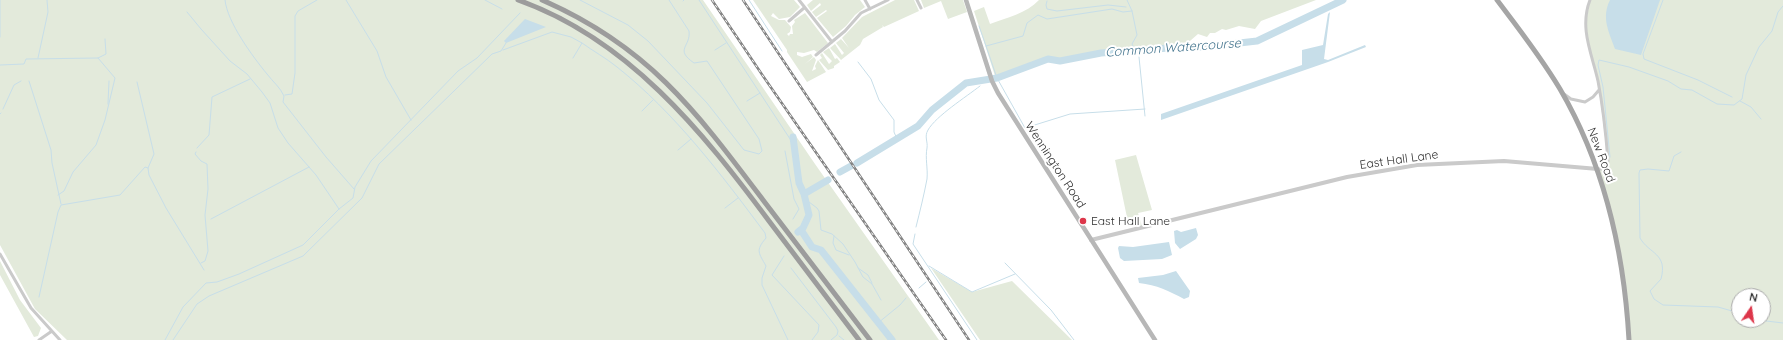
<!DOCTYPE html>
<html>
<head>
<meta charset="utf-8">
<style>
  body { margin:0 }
  #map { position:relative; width:1783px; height:340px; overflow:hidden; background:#fff; font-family:Quicksand,sans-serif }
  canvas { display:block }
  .north { position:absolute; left:1731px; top:288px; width:40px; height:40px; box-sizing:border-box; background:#fff; border:1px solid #ababab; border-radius:50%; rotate:13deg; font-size:11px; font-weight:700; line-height:16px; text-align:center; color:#2d2d2d }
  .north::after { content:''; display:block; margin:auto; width:14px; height:18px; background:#dd364a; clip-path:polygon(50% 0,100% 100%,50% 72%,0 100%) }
</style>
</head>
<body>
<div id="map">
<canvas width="1783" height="340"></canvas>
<div class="north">N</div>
</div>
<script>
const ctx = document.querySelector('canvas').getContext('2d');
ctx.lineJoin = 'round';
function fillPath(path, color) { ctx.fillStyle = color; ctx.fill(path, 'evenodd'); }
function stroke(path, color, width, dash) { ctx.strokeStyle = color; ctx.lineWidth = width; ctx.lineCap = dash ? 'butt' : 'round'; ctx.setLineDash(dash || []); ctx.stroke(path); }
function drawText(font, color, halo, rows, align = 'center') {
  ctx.font = font + ' Quicksand,sans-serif'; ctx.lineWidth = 4; ctx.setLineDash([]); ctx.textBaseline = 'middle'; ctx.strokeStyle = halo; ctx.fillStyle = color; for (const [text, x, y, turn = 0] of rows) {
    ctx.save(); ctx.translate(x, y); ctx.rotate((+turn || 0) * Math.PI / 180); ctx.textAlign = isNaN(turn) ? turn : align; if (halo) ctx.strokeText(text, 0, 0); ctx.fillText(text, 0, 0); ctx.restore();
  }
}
fillPath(new Path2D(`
  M0,0H703L815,164L939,340H67L35,309L0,245Z
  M753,0H794L800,7L790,17L779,19L773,13L771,16L779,20H785L791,27L790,32L787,34L789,36L790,34H793L792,26L795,22L794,20L805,13L828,43L817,52L814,50L804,53L797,52V55L802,57L811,54L813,57L805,64L814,57L816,60L812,71L816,69L815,66L818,60L826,72L807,82L787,52V50Z
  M813,0H860L865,7L855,15L846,26L833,37L817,18L827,11L826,10L816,17L812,12L821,5L820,3L811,11L807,5Z
  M895,0H914L919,11L884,27L882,25L883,27L863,39L860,45L841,60L830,48L835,44L842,55L844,53L836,43L841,39L849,48L842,38L862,17Z
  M921,0H963L967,12L948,19L941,1L924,8Z
  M1039,0H1316L1261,21L1255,29L1239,26L1226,30L1222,29L1215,33H1210L1207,37L1198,34L1183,47L1101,53L1060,61L1048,59L996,79L974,11L984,7L990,24C1006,18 1027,13 1039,0Z
  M1590,0H1783V340H1629L1624,278L1598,169H1604L1608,161L1599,90L1585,28ZM1739,296H1763V320H1739Z
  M829,48L835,59L837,58L840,62L834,66V68L828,70L819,60L822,58L820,55L822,53L829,64L832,61L823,52Z
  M1136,155L1152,210L1138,213L1142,226L1129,227L1115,160Z
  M0,261L20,300L41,328L38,336L34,337L0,275Z
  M931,268L972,292L1012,281L1072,340H980Z`), '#e3eadb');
fillPath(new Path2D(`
  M1610,0H1660L1641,55L1615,49C1609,32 1601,18 1610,0Z
  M1330,12L1324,59L1328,60L1365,45L1366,47L1328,62L1161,120V114L1302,65V50L1323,45L1328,14Z
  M525,19L546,27L506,43L504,41Z
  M1196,228L1198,235L1196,239L1180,249L1175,243L1174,231L1177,230L1181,232Z
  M1169,242L1172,255L1162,259L1124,261L1120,258L1118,248L1119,246L1133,247Z
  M1176,271L1190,291L1189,297L1184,299C1169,291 1157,285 1139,283L1138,278L1163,275Z`), '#c7dee9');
stroke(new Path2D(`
  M225,0C227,22 253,57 267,74C273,82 280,87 284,96L283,102L326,157L354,189
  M346,0L377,51L386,77L411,120
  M485,0L502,9
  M580,0L628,25L648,41L707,103L744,150L759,154L762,151L759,139L707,61L694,63C674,49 691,47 689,31L669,0
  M699,0L794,145
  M749,0L782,51
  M1127,0L1132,11L1137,35L1132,44L1135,50
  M1663,0L1643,54L1644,59L1698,80L1732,97
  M683,1L684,0
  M1047,1L1046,5L1047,9L1057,11L1108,5L1126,7
  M1132,11L1123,12L1112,9L1047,19L1038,15L1027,23L1023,36L986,46L997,78L1025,128L1070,114L1145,109
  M187,12L201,29L230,61L247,74L262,92L270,103L278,128L288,143L316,175L339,209
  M979,26L986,46
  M0,37V0
  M582,43C593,51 606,58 617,67C675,113 721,174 765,233L766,238C755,251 759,253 766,266L762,278V285L788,340
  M503,50L552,32L571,37L582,43L573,58
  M715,50L726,43
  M1139,57L1145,116
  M38,58L48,12L47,0
  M858,62L871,79L879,100L894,120V132L897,139
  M0,65L24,64L26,59L98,58L106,54L105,39
  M29,81L51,150L52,163L61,204
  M137,82L154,154L148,168L149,175L166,208L204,270
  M285,95L292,94L295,73V16L298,11L317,0
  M747,101L760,93
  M1740,101L1751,107L1761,119
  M108,104L109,81
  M3,109L14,85L21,81
  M642,111L653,100
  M0,114L1,113
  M197,148L209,135L212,97L250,79
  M678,150L691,139
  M785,151L794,199L799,209L793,219
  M196,152L195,154L201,161L207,164L208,189L205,215L208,251L205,261L201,263
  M1681,152L1674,156L1669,171L1648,169L1640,170L1639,173L1640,238C1649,254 1668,253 1661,279L1650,291L1654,299L1663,305L1718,307L1739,313
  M1610,157L1603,87L1598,65L1599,60L1629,67L1668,81L1681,89L1692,90L1717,104L1734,105L1742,99L1746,75L1759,47L1772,31L1778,12L1783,6
  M58,195L64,191L73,172L96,145L105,120L115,78L98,58
  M805,199L817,208L819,211L821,230L832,234L843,244L855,262L863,277L872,284L881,300
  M725,208L738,198
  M211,219L309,167
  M916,227C920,211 924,195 927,179C928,168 925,158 927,148C928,141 924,137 928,130C936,116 966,97 980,86
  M915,234L913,244L977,340
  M834,236L833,243L836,250L849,255
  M784,256L772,275L819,325L818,332L812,340
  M1005,263L1051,310L1074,340
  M929,266L972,292L1015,274
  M791,268L836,327L838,331L837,335L831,340
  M858,268L868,275L872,283
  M919,288L926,282
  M39,297L58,212L61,205L120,195L145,167L148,168
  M1758,320L1783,323
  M878,323L900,305L906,298
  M839,336L844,340
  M165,340L183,307L206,283L217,282L239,274L303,245L339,209L353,198L355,187L371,161L458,71L477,58L520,13
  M173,340L197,304L209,296L303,256L362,198L379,164L492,54L501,51L506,43`), '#c7dee9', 1);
stroke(new Path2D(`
  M793,137L799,183L804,194L809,215L803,228L798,232
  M857,163L918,126L932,110L966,83L997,78L1048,59L1060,61L1101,53L1183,47H1204L1257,41L1343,0
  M840,172L851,166
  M804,194L828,180
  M801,230L812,247L821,250L892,340`), '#c7dee9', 7);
stroke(new Path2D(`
  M799,0L832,42
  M865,0L870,9
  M917,0L921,8
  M1590,0C1579,28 1592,54 1598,81C1603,107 1606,135 1608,161L1604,169H1598
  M789,21L804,8
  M816,55L845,31L861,13L888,0
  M1564,94L1571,99L1585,102L1593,97L1599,90
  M0,254L31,308L60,340
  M39,340L52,331`), '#cacaca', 3);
stroke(new Path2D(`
  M1091,240L1347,177L1417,165L1504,161L1598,169`), '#cacaca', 4);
stroke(new Path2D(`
  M966,0L992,81L998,93L1155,340`), '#b7b7b7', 4.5);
stroke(new Path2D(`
  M1497,0C1519,29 1541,57 1560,89C1605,166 1624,252 1629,340`), '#a5a5a5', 5);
stroke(new Path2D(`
  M518,0C628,39 702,131 769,221C799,261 829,300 859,340
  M542,0C648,46 696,111 763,200C799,247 834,293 870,340`), '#9c9c9c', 5);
const rail = new Path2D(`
  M712,0L763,76L946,340
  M743,0L969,340`);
stroke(rail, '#828282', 2.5);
stroke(rail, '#fff', 1, [3]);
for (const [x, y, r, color] of [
  [1083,221,4,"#dd364a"]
]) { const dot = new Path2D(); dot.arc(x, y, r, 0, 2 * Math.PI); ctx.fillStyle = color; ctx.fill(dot); stroke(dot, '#fff', 1.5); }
drawText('12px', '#2d2d2d', '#fff', [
  ["New Road",1601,155,69],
  ["East Hall Lane",1399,160,-8],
  ["Wennington Road",1055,165,57]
]);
drawText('12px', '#2d2d2d', '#fff', [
  ["East Hall Lane",1091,221]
], 'left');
drawText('italic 13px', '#3f718b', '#fff', [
  ["Common Watercourse",1173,48,-4]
]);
</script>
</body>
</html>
